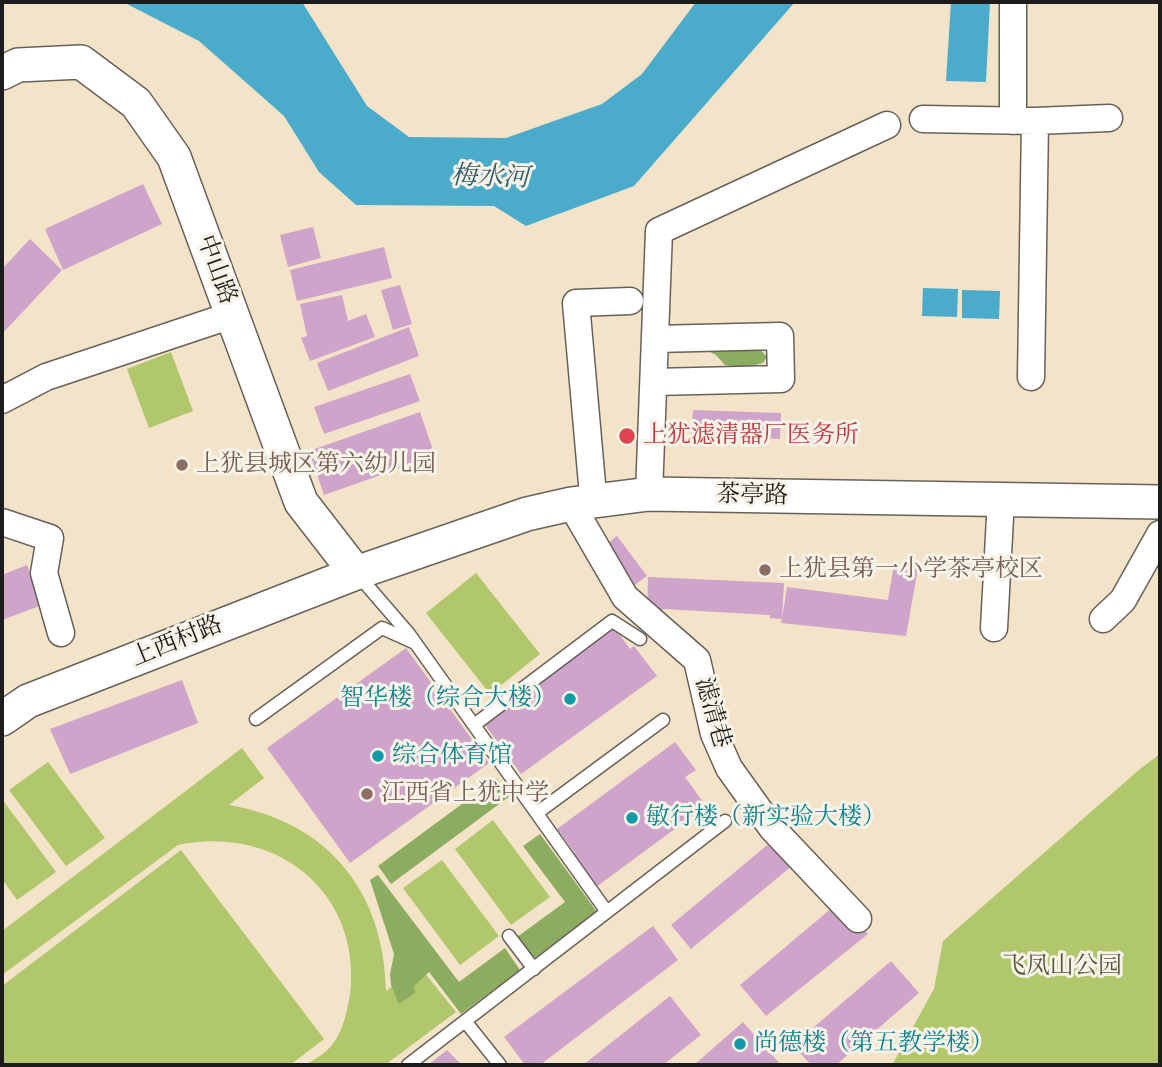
<!DOCTYPE html>
<html>
<head>
<meta charset="utf-8">
<style>
  body { margin:0 }
  #map { position:relative; width:1162px; height:1067px; overflow:hidden; background:#f3e3c9; font-family:"Gentium Book Plus",serif }
  canvas { display:block }
  .frame { position:absolute; inset:0; border:4px solid #1c1c1c; pointer-events:none }
</style>
</head>
<body>
<div id="map">
<canvas width="1162" height="1067"></canvas>
<div class="frame"></div>
</div>
<script>
const ctx = document.querySelector('canvas').getContext('2d');
ctx.lineJoin = 'round';
function fillPath(path, color) { ctx.fillStyle = color; ctx.fill(path, 'evenodd'); }
function stroke(path, color, width, dash) { ctx.strokeStyle = color; ctx.lineWidth = width; ctx.lineCap = dash ? 'butt' : 'round'; ctx.setLineDash(dash || []); ctx.stroke(path); }
function drawText(font, color, halo, rows, align = 'center') {
  ctx.font = font + ' "Gentium Book Plus","Noto Serif SC",serif'; ctx.lineWidth = 6; ctx.setLineDash([]); ctx.textBaseline = 'middle'; ctx.strokeStyle = halo; ctx.fillStyle = color; for (const [text, x, y, turn = 0] of rows) {
    ctx.save(); ctx.translate(x, y); ctx.rotate((+turn || 0) * Math.PI / 180); ctx.textAlign = isNaN(turn) ? turn : align; if (halo) ctx.strokeText(text, 0, 0); ctx.fillText(text, 0, 0); ctx.restore();
  }
}
fillPath(new Path2D(`
  M171,352L193,411L149,428L127,369Z
  M476,573L540,654L490,694L426,613Z
  M242,748L264,778L229,805C328,822 384,891 386,991L419,966L456,1012L385,1065H306C314,1059 325,1054 331,1046C344,1032 349,1004 351,986C357,886 271,825 178,845L2,975V931Z
  M1160,754V1065H892L934,989L943,941L1140,769Z
  M48,762L105,838L66,866L9,790Z
  M2,799L56,872L17,900L2,879Z
  M493,820L550,897L511,925L455,849Z
  M181,850L324,1039L290,1065H2V986Z
  M442,860L499,936L460,965L403,888Z`), '#b0c76c');
fillPath(new Path2D(`
  M714,347L759,348L767,357L763,363L743,368L725,365L716,355L710,352Z
  M497,778L510,796L391,884L378,866Z
  M540,834L597,912L533,959L517,937L565,902L523,846Z
  M378,875L459,982L505,948L520,970L461,1014L429,972L414,986L415,993L399,1004L391,985L390,974L394,954L370,880Z`), '#8cac60');
fillPath(new Path2D(`
  M123,2H302L367,106L409,137L506,138L602,104L642,74L696,2H795L634,186L526,226L494,206L356,205L319,172L284,116L199,41Z
  M951,2H990L986,82L946,81Z
  M923,288L958,289L957,317L922,316Z
  M962,290L1000,291L999,319L962,318Z`), '#4babca');
fillPath(new Path2D(`
  M143,184L162,224L63,270L45,229Z
  M313,227L321,258L288,267L280,235Z
  M30,239L62,270L2,334V269Z
  M384,247L392,278L297,301L290,270Z
  M400,285L412,324L393,330L381,290Z
  M342,295L348,321L366,314L375,337L310,361L301,338L307,336L300,304Z
  M409,327L419,356L328,391L317,363Z
  M410,374L420,401L324,434L314,407Z
  M693,410L781,413L780,439L691,436Z
  M420,412L435,456L324,495L309,451Z
  M617,536L647,576L628,590L599,550Z
  M894,564L918,568L906,636L781,623L782,619L770,618V615L663,609L662,612L647,611L648,577L784,583L782,619L787,587L888,600Z
  M27,565L42,605L2,620V575Z
  M614,627L630,649L634,646L657,676L521,774L483,722Z
  M406,648L489,763L350,863L267,748Z
  M182,680L198,723L70,774L50,729Z
  M675,742L696,770L685,777L706,806L596,887L572,854L575,853L557,829Z
  M777,837L798,861L691,949L671,925Z
  M839,902L868,934L766,1016L740,985Z
  M653,926L678,960L540,1065H525L504,1037Z
  M891,961L919,993L836,1065H811L793,1045Z
  M670,996L701,1035L663,1065H583Z
  M743,1022L781,1065H694Z
  M447,1050L462,1065H428Z`), '#cfa4cb');
const service = new Path2D(`
  M358,575L409,634L607,912
  M256,719L382,628L413,642
  M474,725L612,621L640,639
  M537,813L663,720
  M509,936L534,969
  M465,1021L500,1065
  M408,1065L725,821`);
const minor = new Path2D(`
  M923,119L1035,121L1031,377
  M1013,121V2
  M1035,121L1109,118
  M654,382L781,379L780,336L655,339
  M2,400L46,377L232,315
  M592,484L576,303L630,301
  M649,494L659,231L887,125
  M571,504L625,597L697,660L714,734L729,768L772,828L858,919
  M2,522L50,538L44,573L61,633
  M1103,619L1123,600L1160,534
  M994,628L1001,499`);
const tertiary = new Path2D(`
  M2,73L18,65L81,62L136,103L174,157L301,502L356,573
  M2,719L28,701L356,573L527,514L571,504L649,494L1160,502`);
stroke(service, '#676259', 15);
stroke(minor, '#676259', 29);
stroke(tertiary, '#676259', 36);
stroke(service, '#fff', 12);
stroke(minor, '#fff', 26);
stroke(tertiary, '#fff', 33);
for (const [x, y, r, color] of [
  [627,436,9,"#e0444e"],
  [182,465,7,"#8d6e63"],
  [765,570,7,"#8d6e63"],
  [570,699,7,"#0f9aa8"],
  [378,756,7,"#0f9aa8"],
  [367,794,7,"#8d6e63"],
  [632,818,7,"#0f9aa8"],
  [740,1044,7,"#0f9aa8"]
]) { const dot = new Path2D(); dot.arc(x, y, r, 0, 2 * Math.PI); ctx.fillStyle = color; ctx.fill(dot); stroke(dot, '#f7f3e8', 2.5); }
drawText('24px', '#1c1c1c', '#f7f3e8', [
  ["中山路",216,270,70],
  ["茶亭路",752,496,1],
  ["上西村路",177,642,-22],
  ["滤清巷",712,713,74]
]);
drawText('24px', '#be3a42', '#f7f3e8', [
  ["上犹滤清器厂医务所",643,436]
], 'left');
drawText('24px', '#785e54', '#f7f3e8', [
  ["上犹县城区第六幼儿园",196,465],
  ["上犹县第一小学茶亭校区",779,570],
  ["江西省上犹中学",381,794]
], 'left');
drawText('24px', '#0d838f', '#f7f3e8', [
  ["智华楼（综合大楼）",556,699,"right"],
  ["综合体育馆",392,756],
  ["敏行楼（新实验大楼）",646,818],
  ["尚德楼（第五教学楼）",754,1044]
], 'left');
drawText('24px', '#505838', '#f7f3e8', [
  ["飞凤山公园",1062,967]
]);
drawText('italic 26px', '#315c6a', '#f7f3e8', [
  ["梅水河",490,178,2]
]);
</script>
</body>
</html>
